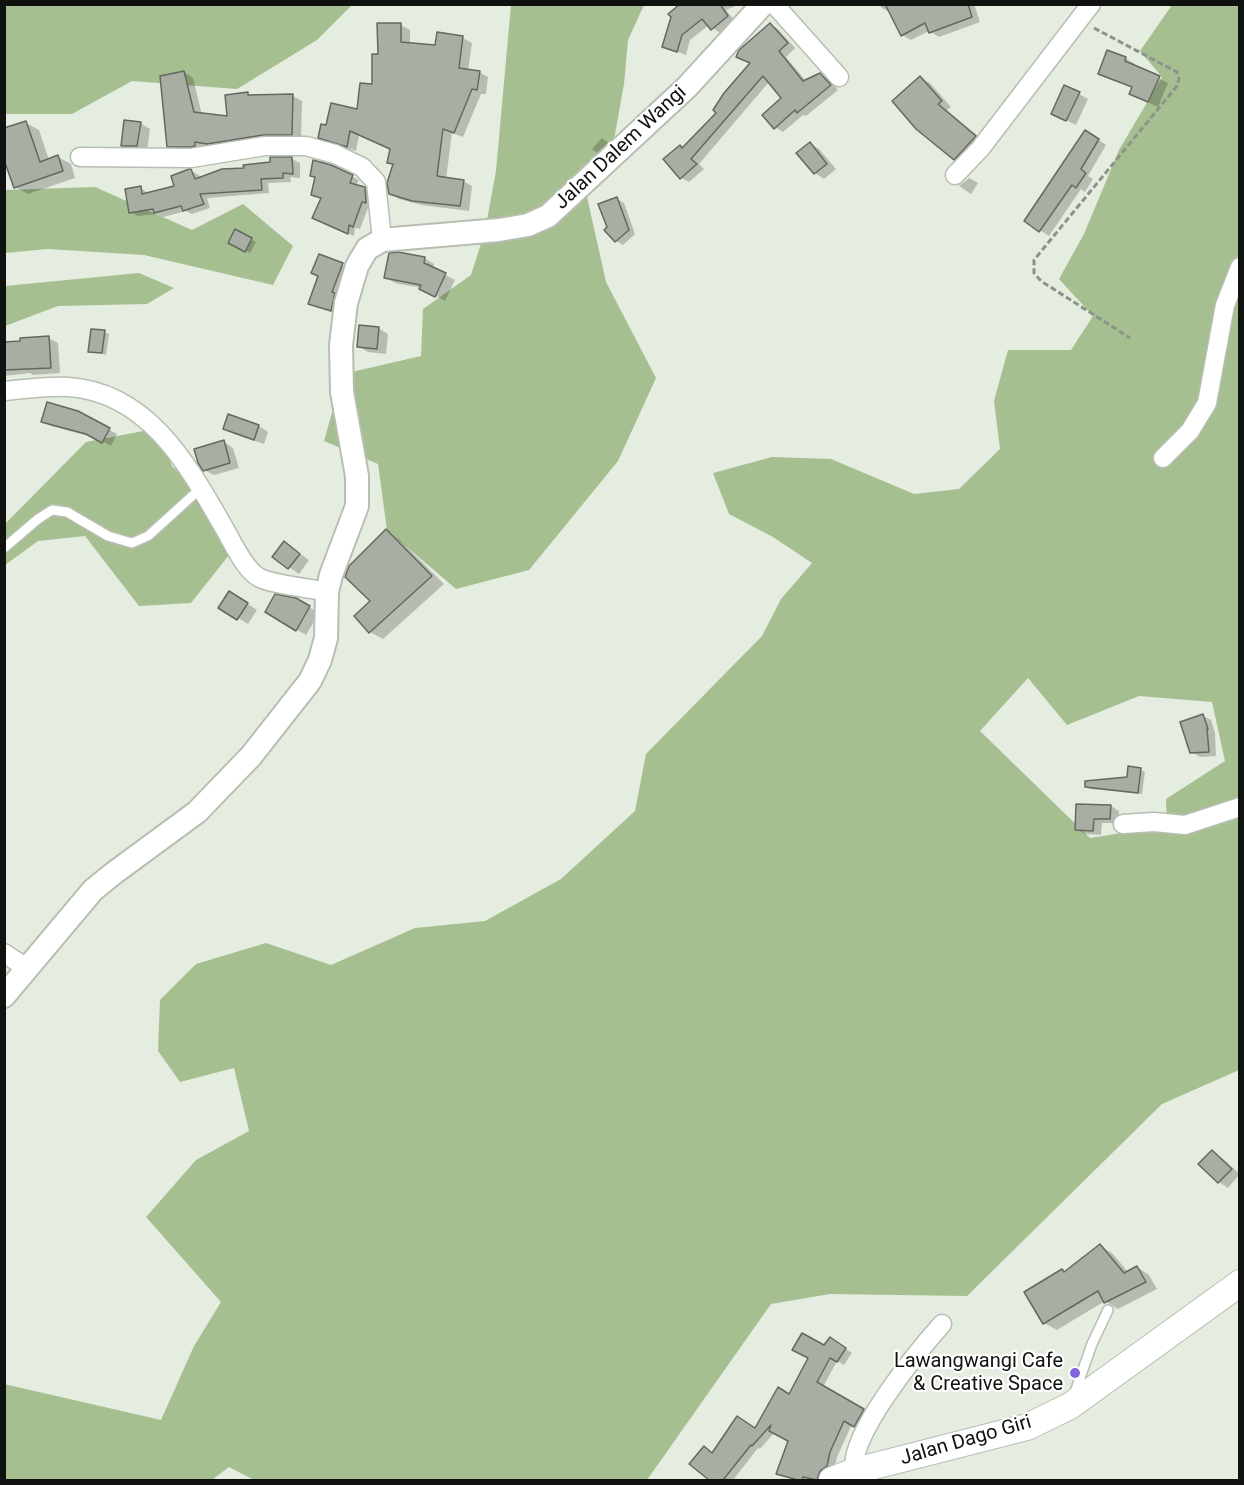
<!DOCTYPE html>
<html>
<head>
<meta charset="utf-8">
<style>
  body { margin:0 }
  #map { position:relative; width:1244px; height:1485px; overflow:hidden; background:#e5ece0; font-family:Roboto,sans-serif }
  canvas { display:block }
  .frame { position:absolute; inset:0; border:6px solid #0f120e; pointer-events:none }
</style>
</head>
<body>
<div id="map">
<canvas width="1244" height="1485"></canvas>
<div class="frame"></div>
</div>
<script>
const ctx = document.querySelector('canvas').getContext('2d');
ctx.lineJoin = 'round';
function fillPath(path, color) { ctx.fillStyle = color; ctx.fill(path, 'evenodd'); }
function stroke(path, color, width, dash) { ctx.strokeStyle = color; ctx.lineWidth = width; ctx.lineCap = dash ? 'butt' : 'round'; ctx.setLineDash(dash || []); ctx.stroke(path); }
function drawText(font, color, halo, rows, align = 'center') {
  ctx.font = font + ' Roboto,sans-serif'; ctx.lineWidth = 4.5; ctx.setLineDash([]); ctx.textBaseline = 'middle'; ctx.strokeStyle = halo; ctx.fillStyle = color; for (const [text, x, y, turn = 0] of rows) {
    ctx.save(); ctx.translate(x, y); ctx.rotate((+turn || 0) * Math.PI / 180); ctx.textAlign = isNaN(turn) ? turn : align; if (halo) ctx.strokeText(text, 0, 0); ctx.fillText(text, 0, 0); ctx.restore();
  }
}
fillPath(new Path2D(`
  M5,5H352L317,40L237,89L132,81L72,114H5Z
  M511,5H644L628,40L624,84L612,151L585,188L606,282L656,378L618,461L529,570L456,589L387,530L378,464L324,441L343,374L421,356L423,309L471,275L485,231L496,171Z
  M1172,5H1239V1070L1162,1104L967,1296L830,1294L771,1304L647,1480H254L229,1467L212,1480H5L4,1384L161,1420L194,1346L221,1302L146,1217L196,1160L249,1131L234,1068L180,1082L158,1051L160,1000L196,964L266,943L331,965L415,928L485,921L561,879L635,811L646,754L762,636L781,599L812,563L773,537L729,514L713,473L772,457L831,459L914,494L959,489L1000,449L994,401L1008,350H1071L1093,316L1059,279L1084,234L1119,150L1162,77L1140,51ZM1028,678L1067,725L1139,696L1212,702L1225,761L1166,799L1167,826L1090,838L980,731Z
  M95,187L192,230L243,204L293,246L273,285L144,255L48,249L5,253L4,190Z
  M139,273L174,288L147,304L58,306L5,326V286Z
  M159,428L172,466L211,503L233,550L191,603L139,606L85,536L38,541L5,565V524L86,442Z`), '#a6bf90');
fillPath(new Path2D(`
  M683,4H740L726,10L735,21L720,33L709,25L690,40L686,55L663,46Z
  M880,4H974L980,22L939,37L929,31L911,40L902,35L891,13L882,8Z
  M770,24L778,29L795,48L786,57L806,81L820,74L828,79L838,90L806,116L803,115L783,132L775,127L783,98L769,82L699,164L704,169L689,182L681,178L680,147L683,149L719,112L752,63Z
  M401,25L410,30V45L436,47L438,34L463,38L472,43L468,71L479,72L488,77L486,94H481L463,137L452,133L446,179L463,181L472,186L469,211L422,205L399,199L390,193L394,165L389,162L392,149L359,135L356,151L329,142L320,137L327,127L359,111L374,85L379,56Z
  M1125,58L1135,64L1134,67L1168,83L1158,107L1131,94L1133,88L1100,73Z
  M184,72L193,78L202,115L229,118L247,94L253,97L293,96L302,101L301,139L218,148L203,146L204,150L178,151L169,146Z
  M920,78L930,83L951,107L947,110L985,142L964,164L955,159Z
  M1079,94L1088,99L1076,125L1062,118Z
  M26,123L39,130L49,160L58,157L71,164L75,178L28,194L15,187L8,165L4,166V130Z
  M140,123L150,129L147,151H132L122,145Z
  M1094,137L1106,145L1088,176L1093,179L1085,192L1081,189L1049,236L1026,221Z
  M602,138L611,145L600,155L592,149Z
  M810,144L819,149L836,169L824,179L815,173Z
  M292,159L300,163V178L290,177L291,182L268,183L269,193L207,198L210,208L192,214L186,211L163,217L157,214L138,216L130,212L141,188L149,194L176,187L191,171L199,175L200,178Z
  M331,166L359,180L356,186L371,192L372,206L369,205L360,229L355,228L354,236L321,221L322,199L312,195L316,179L311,176Z
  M969,178L978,183L971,194L959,186Z
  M617,199L624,203L635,234L623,245L616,241L606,230L609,227Z
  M236,231L256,242L250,253L230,243Z
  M320,256L352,270L341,315L310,303L319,276Z
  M424,258L434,264L433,269L455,280L445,301L422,288L395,283L386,278Z
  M378,328L388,334L386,354L368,352L358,346Z
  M104,332L109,334L106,355L90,351Z
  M48,338L58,343L60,373L33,375L30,373L4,376V344Z
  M77,412L117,434L111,446L96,438L51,426L43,421Z
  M229,416L259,426L268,432L264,444L234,434L225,428Z
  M224,442L233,448L239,468L214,475L204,470Z
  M386,531L399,539L444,584L383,639L370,632L356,616L372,601Z
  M285,543L309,560L299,574L274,557Z
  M239,598L257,610L248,624L220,607Z
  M295,599L319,613L306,635L267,612Z
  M1203,716L1211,720L1215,733L1216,756L1200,757L1192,752Z
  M1141,770L1145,772L1142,794L1090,789L1086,787L1128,778Z
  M1111,806L1119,811L1118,823H1102L1101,835L1085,834L1077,829Z
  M1212,1152L1222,1158L1240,1174L1228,1188L1219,1182Z
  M1100,1246L1112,1253L1128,1272L1137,1267L1149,1275L1157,1289L1118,1309L1105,1301L1057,1330L1044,1323L1062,1270L1066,1273Z
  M837,1343L852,1353L844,1365L837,1361L823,1387L870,1415L862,1430L852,1424L837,1457L834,1470L825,1480H796L778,1473L790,1440L775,1432L760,1449L758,1448L733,1480H711L691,1463L713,1454L756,1430L790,1396L825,1347Z`), '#0003');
const building = new Path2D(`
  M680,4H720L728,16L711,30L702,19L682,35L677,52L662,47L671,17L668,14Z
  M885,4H968L972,17L929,33L925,23L901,36Z
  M377,23H401V42L435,45L437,32L463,36L459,68L480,71L477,90L472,89L454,133L443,129L437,176L464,180L460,206L412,201L389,194L387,183L393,164L387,163L390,149L350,131L347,147L318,138L321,124L326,125L331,103L357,109L360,83L372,84V54H378Z
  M770,23L788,43L779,51L803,81L820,73L831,85L797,113L795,110L774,129L762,115L781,98L763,76L691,159L697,164L680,179L663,159L680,145L682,148L716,113L713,110L724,93L750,63L736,57L739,50Z
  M1107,50L1126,57L1125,61L1160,76L1148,102L1129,94L1132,87L1098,74Z
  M184,71L194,112L227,116L225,95L248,92V95L293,94L292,135H263L207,144L195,142V146L190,147H167L160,76Z
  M920,76L942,101L938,104L976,136L954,160L916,129L892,101Z
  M1064,85L1080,92L1066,121L1051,114Z
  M124,120L141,122L137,146H121Z
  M26,121L40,162L58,155L63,171L14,188L4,160V128Z
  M1085,130L1099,139L1081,169L1086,173L1076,188L1072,185L1039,232L1024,221Z
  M810,142L827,164L814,174L796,153Z
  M270,157H292L293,174L283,173V178L261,179L262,190L200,194L204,204L183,211L181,206L154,213L153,209L129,213L125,189L141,186L142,194L174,186L171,176L189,169H191L195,179L222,169L244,168L243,165L270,162Z
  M313,160L331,165L353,175L350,183L365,187L366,203L362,202L353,227L349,225L348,234L312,218L321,198L311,195L315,177L310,176Z
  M617,197L629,230L615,242L604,230L607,227L598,204Z
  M235,229L252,238L245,252L228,243Z
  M398,252L425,257L424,263L446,273L435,297L419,289L421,285L384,278L389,253Z
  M319,254L343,263L332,292L335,293L331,311L308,304L318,276L311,273Z
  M359,325L379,327L377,349L357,347Z
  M91,329L105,330L102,353L88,352Z
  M49,336L51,368L4,370V342L20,341V338Z
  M47,402L78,411L110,428L102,443L86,434L41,422Z
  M228,414L259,425L254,440L223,429Z
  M224,440L230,463L203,471L198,463L194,449Z
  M386,529L432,576L369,633L354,616L370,601L345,577L349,566Z
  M284,541L300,554L288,569L272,557Z
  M229,591L248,603L237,620L218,608Z
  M275,594L296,598L310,606L296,631L265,612Z
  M1203,714L1208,729H1207L1209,752L1190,753L1180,722Z
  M1128,766L1141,768L1138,793L1085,787V781L1127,777Z
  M1076,804L1111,805L1110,819H1094L1093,831L1075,830Z
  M1212,1150L1232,1169L1218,1183L1198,1164Z
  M1100,1244L1124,1273L1137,1266L1146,1282L1104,1303L1098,1291L1043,1324L1024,1292L1062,1269L1064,1272Z
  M802,1333L824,1345L830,1337L846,1348L837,1362L830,1358L817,1382L864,1409L854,1427L844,1421L830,1452L827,1466L820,1471L817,1480L803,1477L802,1480H798L776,1474L788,1441L769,1431L771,1425L752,1446L751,1445L723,1480H709L689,1464L704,1446L712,1453L737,1416L755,1428L778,1387L789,1394L808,1358L792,1350Z`);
fillPath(building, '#a8aea3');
stroke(building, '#63695f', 1.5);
const service = new Path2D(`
  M4,548L38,519L52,510L67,512L108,536L132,543L148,536L201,488
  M1074,1395L1092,1344L1108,1310`);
const minor = new Path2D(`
  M774,4L839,77
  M80,157L191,158L265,146H306L335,154L362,167L376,182L382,240
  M955,175L980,149L1091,4
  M4,391C25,389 47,386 68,387C148,392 188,465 223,526C232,541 245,571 260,578C274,585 311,588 327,592
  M1163,458L1190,431L1207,403L1225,305L1240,267
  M1123,824L1154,822L1185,825L1240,807
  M4,953L28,969
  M855,1471C846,1438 919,1350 942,1324`);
const tertiary = new Path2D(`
  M4,996L93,890L114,873L197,812L251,756L310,681L320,660L326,638L327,592L331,575L357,506V476L342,392L341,345L346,303L357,266L367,249L382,240L499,230L528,225L548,216L687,87L763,4`);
const secondary = new Path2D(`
  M832,1480L855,1471L1027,1427L1070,1406L1240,1283`);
stroke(service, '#b7beb2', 12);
stroke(minor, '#b7beb2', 21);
stroke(tertiary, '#b7beb2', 26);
stroke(secondary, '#b7beb2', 28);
stroke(new Path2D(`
  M1094,28L1177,72L1179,78L1177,86L1034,260V273L1041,281L1130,338`), '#8e938a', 3, [6, 3]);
stroke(service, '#fff', 9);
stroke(minor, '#fff', 18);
stroke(tertiary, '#fff', 22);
stroke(secondary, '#fff', 26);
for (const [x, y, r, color] of [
  [1075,1373,6,"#8065e0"]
]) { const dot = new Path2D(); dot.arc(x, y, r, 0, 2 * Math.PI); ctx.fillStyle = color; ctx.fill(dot); stroke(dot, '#fff', 2); }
drawText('20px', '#0f120e', '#fff', [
  ["Jalan Dalem Wangi",621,148,-43],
  ["Jalan Dago Giri",966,1441,-16]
]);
drawText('20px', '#0f120e', '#fff', [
  ["Lawangwangi Cafe",1063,1362],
  ["& Creative Space",1063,1385]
], 'right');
</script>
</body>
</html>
